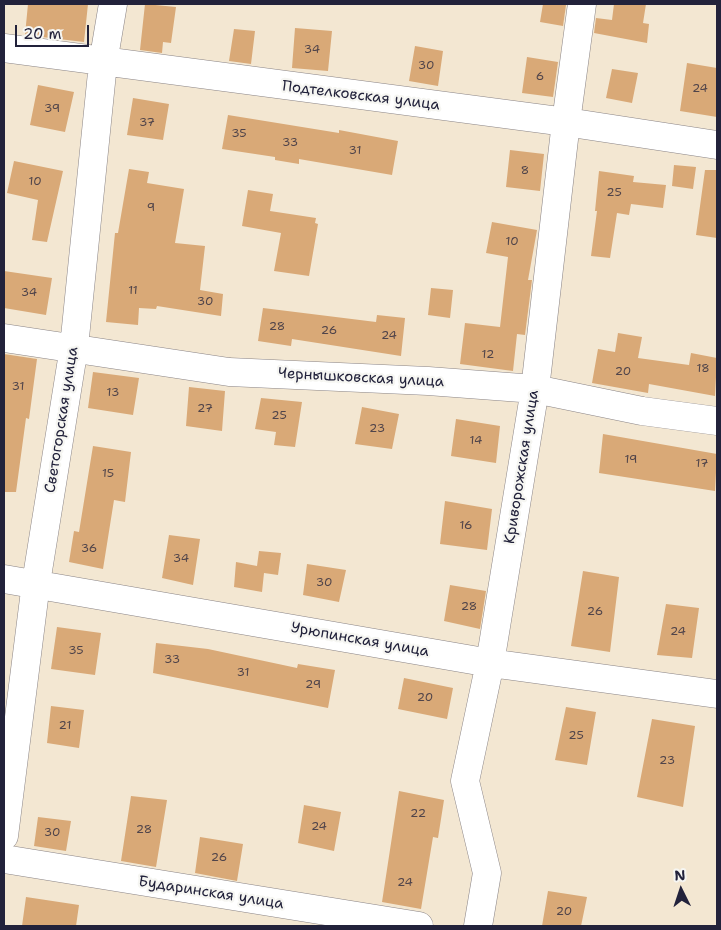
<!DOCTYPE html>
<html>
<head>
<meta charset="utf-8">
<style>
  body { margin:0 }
  #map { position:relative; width:721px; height:930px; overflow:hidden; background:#f3e7d2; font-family:"Shantell Sans",sans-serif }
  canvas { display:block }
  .frame { position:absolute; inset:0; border:5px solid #22223b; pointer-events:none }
  .north { position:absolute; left:656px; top:865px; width:50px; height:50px; -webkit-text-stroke:4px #f6f6f2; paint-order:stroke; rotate:356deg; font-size:14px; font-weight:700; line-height:20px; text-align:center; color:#22223b }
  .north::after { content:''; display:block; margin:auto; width:18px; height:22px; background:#22223b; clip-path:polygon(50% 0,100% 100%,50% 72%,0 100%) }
  .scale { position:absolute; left:15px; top:25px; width:74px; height:22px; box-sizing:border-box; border:2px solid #22223b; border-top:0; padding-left:6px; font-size:15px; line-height:18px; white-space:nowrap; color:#22223b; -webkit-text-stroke:4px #f6f6f2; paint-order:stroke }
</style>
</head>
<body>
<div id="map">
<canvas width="721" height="930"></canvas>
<div class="frame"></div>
<div class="north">N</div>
<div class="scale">20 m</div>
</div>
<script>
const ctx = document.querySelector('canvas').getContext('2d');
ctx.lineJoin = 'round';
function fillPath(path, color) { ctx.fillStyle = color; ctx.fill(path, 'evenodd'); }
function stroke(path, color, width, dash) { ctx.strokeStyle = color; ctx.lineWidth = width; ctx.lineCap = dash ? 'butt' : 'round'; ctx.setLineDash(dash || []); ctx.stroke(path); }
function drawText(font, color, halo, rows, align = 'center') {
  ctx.font = font + ' "Shantell Sans",sans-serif'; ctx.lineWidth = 4.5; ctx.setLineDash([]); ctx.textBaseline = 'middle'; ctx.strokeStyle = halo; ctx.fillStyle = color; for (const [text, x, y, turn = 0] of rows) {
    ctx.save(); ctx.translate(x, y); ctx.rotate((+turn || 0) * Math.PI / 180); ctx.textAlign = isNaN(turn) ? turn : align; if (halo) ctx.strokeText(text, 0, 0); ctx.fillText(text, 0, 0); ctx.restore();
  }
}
fillPath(new Path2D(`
  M28,4H88L84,42L25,35Z
  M145,4L176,7L171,43L163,42L162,53L140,50Z
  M543,4L566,5L563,26L540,22Z
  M614,4H646L643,23L649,24L647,43L594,33L596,18L612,20Z
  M295,28L332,31L328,71L292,68Z
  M234,29L255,31L251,64L229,61Z
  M415,46L443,51L438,86L409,81Z
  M527,57L558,62L553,97L522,93Z
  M687,63L717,68V117L680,111Z
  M612,69L638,73L632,103L606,98Z
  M38,85L74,92L65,132L30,125Z
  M133,98L169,104L163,140L127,135Z
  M228,115L339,133V130L398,141L392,175L299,159V164L275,160V157L222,149Z
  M510,150L544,154L540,191L506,187Z
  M14,161L63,171L47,242L32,240L38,200L7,193Z
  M674,165L696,167L693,189L672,186Z
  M129,169L149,172L147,183L184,189L175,243L205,246L200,290L223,294L221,316L157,306L156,309L139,308L138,325L106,322L115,233H118Z
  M705,170H717V238L696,235Z
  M599,171L634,176L633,182L666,185L663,208L631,204L629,215L617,213L610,258L591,256L597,211H595Z
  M248,190L273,194L270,211L316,218L315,223L318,224L309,276L274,271L281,233L242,226Z
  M492,222L537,230L528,280H532L525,335L517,334L513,371L460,364L465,323L500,327L508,257L486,253Z
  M4,271L52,278L46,315L4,308Z
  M431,288L453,290L450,318L428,315Z
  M263,308L376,322L377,315L405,318L401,356L292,339L291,346L258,341Z
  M618,333L642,337L638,358L689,365L691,353L717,358L715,396L649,384L648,393L592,383L598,349L615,352Z
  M4,354L37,359L29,419L26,418L16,492H4Z
  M93,372L139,378L133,415L88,408Z
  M189,387L225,391L222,431L186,426Z
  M261,398L302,402L295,447L274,445L276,432L255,429Z
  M362,407L399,414L392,449L355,444Z
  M456,419L500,426L496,463L451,456Z
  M603,434L717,454L715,491L599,473Z
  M93,446L131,452L125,502L114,500L103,569L69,562L74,531L79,532Z
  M445,501L492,509L487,550L440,544Z
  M169,535L200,539L193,585L162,578Z
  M259,551L281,553L278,575L264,573L262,592L234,587L236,562L257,566Z
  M307,564L346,570L339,602L303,595Z
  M583,571L619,577L610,652L571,646Z
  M450,585L486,591L480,629L444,621Z
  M666,604L699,608L692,658L657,655Z
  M57,627L101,633L95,675L51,669Z
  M156,643L208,649L297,668L298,664L335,670L328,708L153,673Z
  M404,678L453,688L447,719L398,709Z
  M51,706L84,710L79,748L47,743Z
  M566,707L596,712L587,765L555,760Z
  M652,719L695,726L683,807L637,797Z
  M399,791L444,800L438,838L433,837L421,909L382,902Z
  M131,796L167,800L156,867L121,861Z
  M304,805L341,812L334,851L298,843Z
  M38,817L71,821L66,851L34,846Z
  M200,837L243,844L237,881L195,873Z
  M548,891L587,897L581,926H542Z
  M26,897L79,905L76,926H22Z`), '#d9a977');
const street = new Path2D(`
  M4,48L566,122L717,145
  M4,338L229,372L428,381L535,389L642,411L717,421
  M4,579L490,663L717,694
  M4,836L36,583L74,347L103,63L113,4
  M4,859L419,926
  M478,926L487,873L465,781L490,663L535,389L566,122L582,4`);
stroke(street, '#8a8486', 29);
stroke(street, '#fff', 28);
drawText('12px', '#50444a', null, [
  ["34",312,50],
  ["30",426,66],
  ["6",540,77],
  ["24",700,89],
  ["39",52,109],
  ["37",147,123],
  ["35",239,134],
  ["33",290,143],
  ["31",355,151],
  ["8",525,171],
  ["10",35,182],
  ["25",614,193],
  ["9",151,208],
  ["10",512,242],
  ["11",133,291],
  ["34",29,293],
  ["30",205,302],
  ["28",277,327],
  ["26",329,331],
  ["24",389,336],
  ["12",488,355],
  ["18",703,369],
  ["20",623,372],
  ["31",18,387],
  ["13",113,393],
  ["27",205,409],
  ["25",279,416],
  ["23",377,429],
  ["14",476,441],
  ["19",631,460],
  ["17",702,464],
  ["15",108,474],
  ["16",466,526],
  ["36",89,549],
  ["34",181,559],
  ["30",324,583],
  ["28",469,607],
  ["26",595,612],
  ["24",678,632],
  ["35",76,651],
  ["33",172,660],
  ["31",243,673],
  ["29",313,685],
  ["20",425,698],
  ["21",65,726],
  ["25",576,736],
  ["23",667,761],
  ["22",418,814],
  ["24",319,827],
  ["28",144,830],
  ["30",52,833],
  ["26",219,858],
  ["24",405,883],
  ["20",564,912]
]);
drawText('15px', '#22223b', '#f6f6f2', [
  ["Подтелковская улица",361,96,7],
  ["Чернышковская улица",361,378,3],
  ["Светогорская улица",62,420,-81],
  ["Криворожская улица",522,467,-81],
  ["Урюпинская улица",360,640,10],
  ["Бударинская улица",211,893,9]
]);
</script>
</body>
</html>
